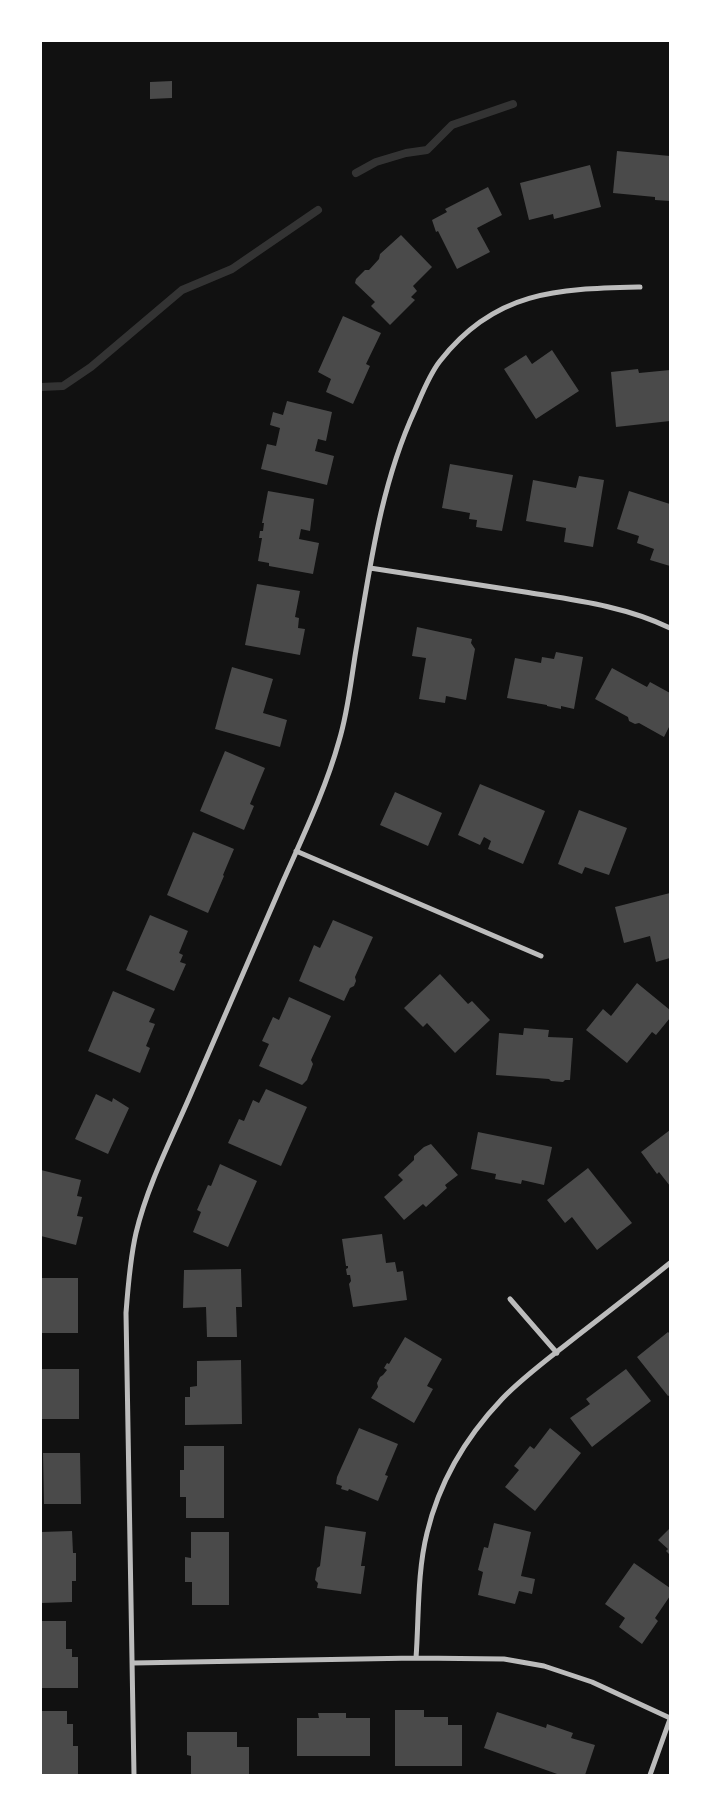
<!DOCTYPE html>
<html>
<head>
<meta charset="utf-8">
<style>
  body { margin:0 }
  #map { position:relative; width:711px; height:1816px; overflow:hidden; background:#111; font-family:"Crimson Pro",serif }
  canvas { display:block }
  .frame { position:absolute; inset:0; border:42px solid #fff; pointer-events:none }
</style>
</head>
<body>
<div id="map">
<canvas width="711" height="1816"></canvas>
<div class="frame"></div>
</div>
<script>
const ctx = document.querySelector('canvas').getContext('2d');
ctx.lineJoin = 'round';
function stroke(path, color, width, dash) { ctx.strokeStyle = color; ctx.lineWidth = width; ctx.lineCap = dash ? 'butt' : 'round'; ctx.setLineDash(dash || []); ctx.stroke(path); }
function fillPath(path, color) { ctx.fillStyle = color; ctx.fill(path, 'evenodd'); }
stroke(new Path2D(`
  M356,173L376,162L406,153L427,150L452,125L513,104
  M41,387L63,386L91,367L182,290L232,269L318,210`), '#333', 8);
fillPath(new Path2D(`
  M172,81V98L150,99V82Z
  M617,151L670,156V201L655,200V197L613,193Z
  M590,165L601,207L554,219L553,214L529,220L520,183Z
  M488,187L502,215L477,228L490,252L457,269L438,231L436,232L432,220L447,212L445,209Z
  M401,235L432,267L413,286L417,291L411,297L415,300L390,325L371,306L375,302L355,283L356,279L365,270H369L379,259L380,254Z
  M343,316L381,333L366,364L370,366L353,404L326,392L331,379L318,372Z
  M552,350L579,391L536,419L504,369L526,355L532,364Z
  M638,369L639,373L670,370V421L616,427L611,372Z
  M287,401L332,412L326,441L318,439L315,451L334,456L327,485L261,469L267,444L276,446L280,428L270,425L273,412L283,415Z
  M450,464L513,475L502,531L476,527L477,520L469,519L470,513L442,508Z
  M579,476L604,480L593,547L564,542L566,528L526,521L533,480L576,488Z
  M268,491L314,499L310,531L301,529L299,539L319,543L313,574L269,566V563L258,561L262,538H259L260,531H263L264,523H262Z
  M629,491L670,504V566L650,560L654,549L637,543L639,536L617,529Z
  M257,584L300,591L295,617L299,618L298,628L305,629L300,655L245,645Z
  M417,627L472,639L471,643L475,649L466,700L446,696L445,703L419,699L426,658L412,656Z
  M556,652L583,657L574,709L561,706V709L547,706V705L507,698L515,658L541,663L542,657L554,659Z
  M232,667L273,679L263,713L287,720L280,747L215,729Z
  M612,668L647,687L650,682L670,693V725L664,737L639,723L635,724L629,721L628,717L595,699Z
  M225,751L265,768L250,804L254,806L244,830L200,811Z
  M480,784L545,811L523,864L488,849L491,841L484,837L480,845L458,835Z
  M395,792L442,813L428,846L380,825Z
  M579,810L627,828L609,875L585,867L582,874L558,864Z
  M193,832L234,849L223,875L224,876L208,913L167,895Z
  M670,893V958L656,962L650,936L624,943L615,907Z
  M150,915L188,931L179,953L183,955L180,962L186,964L174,991L126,970Z
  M333,920L373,937L355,977L356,981L354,986L350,988L344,1001L299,981L314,945L320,948Z
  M440,974L468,1004L472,1001L490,1020L455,1053L427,1023L423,1027L404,1008Z
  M637,983L670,1010V1018L656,1035L652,1032L627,1063L586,1030L603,1009L611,1016Z
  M113,991L155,1009L149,1022L155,1024L146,1046L150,1048L140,1073L88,1051Z
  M289,997L331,1016L311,1060L313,1064L307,1080L302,1085L259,1066L269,1044L262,1041L273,1017L279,1020Z
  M524,1028L549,1030L548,1037L573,1038L570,1080H565L563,1082L551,1081L549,1079L496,1075L499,1033L523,1035Z
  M266,1089L307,1107L281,1166L228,1143L239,1119L244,1121L253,1100L259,1103Z
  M96,1094L112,1102L113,1098L129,1108L108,1154L75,1139Z
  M670,1130V1186L659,1172L657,1174L641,1152Z
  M478,1132L552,1147L544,1185L522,1180L521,1184L495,1179L496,1174L471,1169Z
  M431,1144L458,1175L445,1185L447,1188L426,1207L423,1204L404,1220L384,1197L403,1180L398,1175L414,1160V1156L424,1147Z
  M220,1164L257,1181L228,1247L193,1232L201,1212L197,1210L208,1185L211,1186Z
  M588,1168L632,1223L597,1250L572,1217L565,1223L547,1200Z
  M41,1170L81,1180L77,1196L82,1197L77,1216L83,1217L76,1245L41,1236Z
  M382,1234L386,1263L395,1262L397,1272L403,1271L407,1300L353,1307L349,1284L351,1281L350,1275H347L346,1269L348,1268V1266H346L342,1239Z
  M241,1269L242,1307H236L237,1337H207L206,1307L183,1308L184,1270Z
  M41,1278H78V1333H41Z
  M668,1332L670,1334V1395L668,1396L637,1357Z
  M405,1337L442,1359L427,1386L433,1389L414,1423L371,1398L378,1387L377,1383L380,1377L383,1375L387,1370L384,1368L387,1363L389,1364Z
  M241,1360L242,1424L185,1425V1397H190V1387L197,1386V1361Z
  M42,1369H79V1419H42Z
  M626,1369L651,1401L592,1447L570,1418L590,1404L586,1399Z
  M359,1428L398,1444L385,1475L388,1476L378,1501L349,1489L348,1491L341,1489L342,1486L336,1484L337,1477Z
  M550,1428L581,1453L535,1511L505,1487L519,1470L514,1466L530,1446L534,1449Z
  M184,1446H224V1518H186V1497H180V1470H184Z
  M43,1453H80L81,1504H44Z
  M494,1523L531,1532L521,1576L535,1579L532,1594L519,1591L515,1604L478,1595L483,1572L478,1570L484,1547L488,1548Z
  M325,1526L366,1532L361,1566H365L361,1594L317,1588L318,1583L315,1580L317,1568L320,1566Z
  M670,1528V1555L666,1551L668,1549L658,1540Z
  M72,1531L73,1553H76V1581H72V1602L41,1603V1532Z
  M191,1532H229V1605H192V1582H185V1557L191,1558Z
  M634,1563L670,1588V1596L655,1618L658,1621L642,1644L619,1627L625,1618L605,1604Z
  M41,1621H66V1649H72V1657H78V1688H41Z
  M395,1710H424V1717H448V1725H462V1766H395Z
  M41,1711H67V1724H73V1746H78V1774H41Z
  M497,1712L546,1728L547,1724L573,1733L571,1738L595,1745L585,1775H560L484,1748Z
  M318,1713H346V1718H370V1756H297V1718H319Z
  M187,1732H237V1747H249V1775H191V1756L187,1755Z`), '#4a4a4a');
stroke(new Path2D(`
  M370,568C422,576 473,584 525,592C574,600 625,606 670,628
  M296,851L541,956
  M510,1299L557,1353
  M416,1658C419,1617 417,1573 427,1533C439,1483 466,1437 502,1399C524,1376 552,1356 577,1336C608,1312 639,1288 670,1263
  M133,1663L416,1658L504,1659L544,1666L592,1682L670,1718
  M134,1775L126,1313C128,1286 130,1259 136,1233C148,1183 173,1136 193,1089C223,1019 254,949 284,879C304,834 326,788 339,741C348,712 351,680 356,650C370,568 380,486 415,410C422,394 429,375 440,361C495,290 558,289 640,287
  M650,1775L670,1719`), '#bcbcbc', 5);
</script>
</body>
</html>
